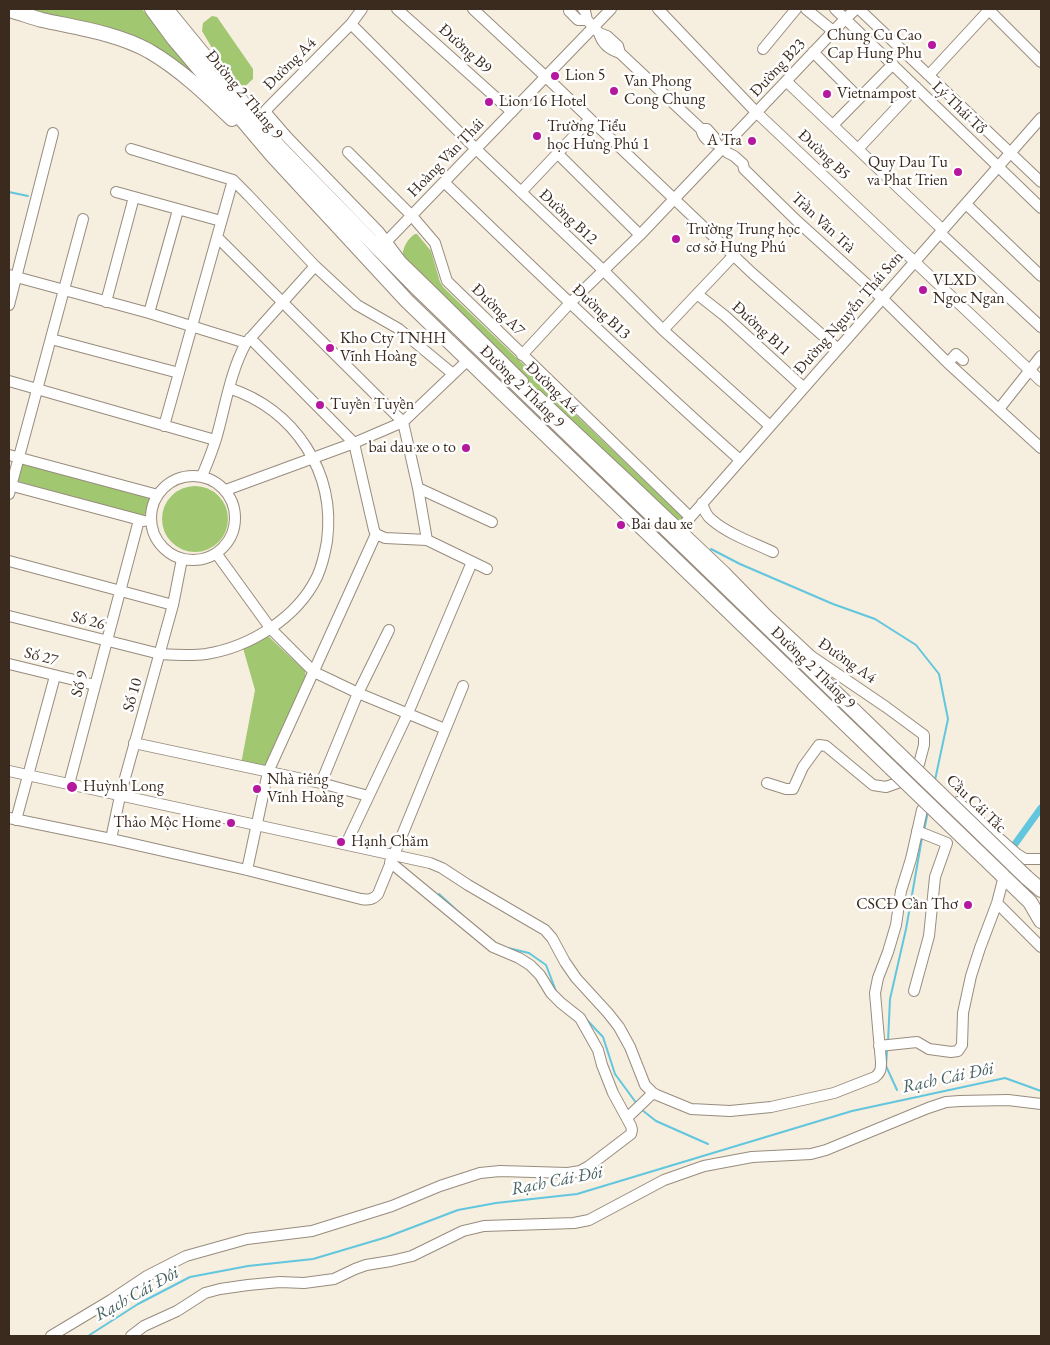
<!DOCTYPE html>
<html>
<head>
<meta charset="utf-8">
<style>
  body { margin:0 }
  #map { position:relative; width:1050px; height:1345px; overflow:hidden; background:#f6eede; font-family:"EB Garamond",serif }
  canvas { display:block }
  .frame { position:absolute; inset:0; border:10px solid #3b2a1e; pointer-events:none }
</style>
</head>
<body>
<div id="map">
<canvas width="1050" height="1345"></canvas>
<div class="frame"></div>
</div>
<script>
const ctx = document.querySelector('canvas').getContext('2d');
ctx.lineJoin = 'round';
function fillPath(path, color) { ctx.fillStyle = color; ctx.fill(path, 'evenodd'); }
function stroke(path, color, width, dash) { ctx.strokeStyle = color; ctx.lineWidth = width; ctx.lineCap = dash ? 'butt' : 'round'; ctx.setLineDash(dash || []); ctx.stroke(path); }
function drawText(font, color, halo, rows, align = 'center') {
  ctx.font = font + ' "EB Garamond",serif'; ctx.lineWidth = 5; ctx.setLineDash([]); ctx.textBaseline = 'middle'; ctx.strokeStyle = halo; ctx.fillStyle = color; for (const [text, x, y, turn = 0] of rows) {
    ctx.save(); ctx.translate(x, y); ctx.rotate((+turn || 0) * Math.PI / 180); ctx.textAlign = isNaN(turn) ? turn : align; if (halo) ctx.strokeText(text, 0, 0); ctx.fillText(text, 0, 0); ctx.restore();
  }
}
fillPath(new Path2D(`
  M23,9H142L195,71L192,74L149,49Z
  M212,16L217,17L253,69V79C247,84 243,91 235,87L202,31L203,23Z
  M415,234H417L431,251L440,282L443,287L682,517V520L676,524L424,280L402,257C403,248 407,239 415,234Z
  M23,463L147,495C153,501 150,506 148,513L142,516L20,482L17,481L20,465Z
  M162 519a33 33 0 1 1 66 0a33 33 0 1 1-66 0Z
  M268,636L305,671L306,678L265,766L241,764L255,690L243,648Z`), '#a1c771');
stroke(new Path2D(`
  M9,192L28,196
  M711,549L740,564L833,604L875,619L916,645L939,674L948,719L935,780
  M924,831L928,811
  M439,894L463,916
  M508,948L529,953L546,965L556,991
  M585,1018L603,1037L615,1074L637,1104
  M888,1042L890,999L906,929L922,838
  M887,1050L886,1066L897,1090
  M642,1110L656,1121L708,1144
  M88,1336L138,1304L190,1277L248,1266L313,1259L387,1237L458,1210L496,1203L577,1194L852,1111L1005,1078L1041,1091`), '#61c6de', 2);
stroke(new Path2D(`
  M1015,844L1041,808`), '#61c6de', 7);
const minor = new Path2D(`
  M362,9L351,24L266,110L268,115L287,137L379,232L401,261L436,295L523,381
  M397,9L512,112
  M473,9L546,77L752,273L838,349
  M569,9V11L578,20H587
  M583,9L585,11L587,20
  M658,9L756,112L1041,381
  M806,9L833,31
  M835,9L1041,208
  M859,9L1041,182
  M988,9L1041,62
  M587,20L599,33L607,36L618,46L620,53L701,129H707L714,137L716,143L728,153L734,156L743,164L744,169L797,221L883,299L948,363L1041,448
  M351,24L476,149L603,270L663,330L770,426
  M599,33C602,44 610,50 620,53
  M763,49L796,9
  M813,52L859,98
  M929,75L989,10
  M786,81L943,230
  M833,125L893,64
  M701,129C703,138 707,142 716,143
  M131,149L233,180L248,195L315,266L357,305L399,329L453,374
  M858,149L916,87
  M348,152L412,216L435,243L447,281L690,517
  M558,154L640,235
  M444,182C541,276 639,370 740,460
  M116,192L221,221
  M521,192L590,119
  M966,204L1041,276
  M940,233L1041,327
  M217,237L403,422L418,488L427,540L385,538L376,534L374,530L354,443L250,338
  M386,242L611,9
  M9,275L149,313L246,343
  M697,294L725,316L804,388
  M106,302L134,197
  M9,305L53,133
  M149,313L178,210
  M663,330L734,255
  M51,339L179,373
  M522,355L570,303L640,235L845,19L856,9
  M948,363L956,354L963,360
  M9,381L215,440
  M537,395L629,481L725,572L768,616L811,656L886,707L924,735V745L919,764L900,782L886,787L873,785L826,746L819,745L803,767L793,789H786L767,783
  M999,409L1041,356
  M164,426L233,180
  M9,455L158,495
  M202,476C207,464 212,452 216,439C225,408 230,372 246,343L315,266
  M151 518a42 42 0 1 1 84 0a42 42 0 1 1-84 0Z
  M9,485L144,521
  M418,488L492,522
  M226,490L354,443L403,422L468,360
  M9,494L83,219
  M702,503C704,509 706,516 712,520C728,534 754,543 773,552
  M680,529L1041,118
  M427,540L487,569
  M216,553L271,629L314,672L358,693L445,729
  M9,561L173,605
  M9,616L160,654C176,655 191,656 206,654C250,647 297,618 317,577C322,566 325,553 327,541C336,472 295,410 229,388
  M9,664L95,685
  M134,743L321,783L368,796
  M9,771L430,863L442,868L468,885L545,930L552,938L565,962L576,978L608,1013L619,1027L630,1047L645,1085L653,1093L657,1095L691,1109L730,1111L771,1107L834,1093L875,1077C881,1072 881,1069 881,1062L875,993L878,978L888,952L896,925L901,891L911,859L922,810
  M321,783L358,693L389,630
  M69,784L139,520
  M958,802L1017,854L1025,859H1041
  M9,818L111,839L247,870L361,899C368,900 373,900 378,894L463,686
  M16,820L55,676
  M111,839L120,796L173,605L182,559
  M346,844L408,713L472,562
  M247,870L268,772L376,534
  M997,903L1041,947
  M914,991L929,936L935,877L947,843L917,831
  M879,1046L917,1042L929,1049L951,1052L958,1051L962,1045L963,1013L971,976L980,948L997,903L1004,876
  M627,1118L653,1093
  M51,1336L111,1300L147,1276L186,1256L247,1239L312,1231L392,1206L440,1186L480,1173L500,1171L568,1173L580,1171L589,1166L631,1134L632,1130L631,1126L613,1093L602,1065L598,1050L580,1018L561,1003L551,993L540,975L530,965L519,958L493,947L390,862
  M131,1336L144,1326L177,1311L205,1293L220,1289L248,1285L280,1282L304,1283L334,1279L355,1269L366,1265L391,1261L412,1256L463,1231L484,1226L574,1223L589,1220L664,1180L704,1166L752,1157L811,1154L826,1150L928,1108L946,1102L960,1101L1008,1100L1041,1104`);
const highway = new Path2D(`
  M152,9L174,39L272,155L407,301L891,768
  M166,9L279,147L418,289L902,757
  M9,10C20,13 31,17 42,20C78,28 116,33 149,51C180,69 206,94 232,119
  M1001,874L1030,902L1041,921
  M1026,877L1041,890`);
stroke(minor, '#988c7e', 12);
stroke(highway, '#988c7e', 16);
stroke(minor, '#fff', 10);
stroke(highway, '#fff', 14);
const highwayBridge = new Path2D(`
  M902,757L1026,877
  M891,768L1001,874`);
stroke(highwayBridge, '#988c7e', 16, []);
stroke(highwayBridge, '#fff', 14);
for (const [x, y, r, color] of [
  [932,45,5,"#b5179e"],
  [555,76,5,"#b5179e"],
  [614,91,5,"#b5179e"],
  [827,94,5,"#b5179e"],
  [489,102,5,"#b5179e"],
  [537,136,5,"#b5179e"],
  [752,141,5,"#b5179e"],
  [958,172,5,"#b5179e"],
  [676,239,5,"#b5179e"],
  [923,290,5,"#b5179e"],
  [330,348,5,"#b5179e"],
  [320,405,5,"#b5179e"],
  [466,448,5,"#b5179e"],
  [621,525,5,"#b5179e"],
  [72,787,6,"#b5179e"],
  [257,789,5,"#b5179e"],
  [231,823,5,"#b5179e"],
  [341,842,5,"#b5179e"],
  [968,905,5,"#b5179e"]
]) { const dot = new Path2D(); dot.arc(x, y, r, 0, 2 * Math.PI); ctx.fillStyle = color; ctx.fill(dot); stroke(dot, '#fff', 2); }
drawText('16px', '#3b2a1e', '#fff', [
  ["Chung Cu Cao",922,36,"right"],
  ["Cap Hung Phu",922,54,"right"],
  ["Lion 5",565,76],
  ["Van Phong",624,82],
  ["Cong Chung",624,100],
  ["Vietnampost",837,94],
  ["Lion 16 Hotel",499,102],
  ["Trường Tiểu",547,127],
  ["học Hưng Phú 1",547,145],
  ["A Tra",742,141,"right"],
  ["Quy Dau Tu",948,163,"right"],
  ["va Phat Trien",948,181,"right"],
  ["Trường Trung học",686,230],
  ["cơ sở Hưng Phú",686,248],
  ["VLXD",933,281],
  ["Ngoc Ngan",933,299],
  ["Kho Cty TNHH",340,339],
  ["Vĩnh Hoàng",340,357],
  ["Tuyền Tuyền",330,405],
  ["bai dau xe o to",456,448,"right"],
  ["Bai dau xe",631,525],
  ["Nhà riêng",267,780],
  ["Vĩnh Hoàng",267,798],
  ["Huỳnh Long",83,787],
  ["Thảo Mộc Home",221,823,"right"],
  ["Hạnh Chăm",351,842],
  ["CSCĐ Cần Thơ",958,905,"right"]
], 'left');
drawText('16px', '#3b2a1e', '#fff', [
  ["Đường B9",465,49,42],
  ["Đường A4",290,64,-45],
  ["Đường B23",778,68,-47],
  ["Đường 2 Tháng 9",244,95,50],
  ["Lý Thái Tổ",959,108,44],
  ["Đường B5",824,155,43],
  ["Hoàng Văn Thái",446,158,-46],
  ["Đường B12",568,217,43],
  ["Trần Văn Trà",823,223,43],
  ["Đường A7",498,310,44],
  ["Đường B13",601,312,43],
  ["Đường Nguyễn Thái Sơn",849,313,-49],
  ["Đường B11",761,329,42],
  ["Đường 2 Tháng 9",522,387,44],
  ["Đường A4",552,388,44],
  ["Số 26",88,621,14],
  ["Số 27",41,657,14],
  ["Đường A4",847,661,35],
  ["Đường 2 Tháng 9",813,668,44],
  ["Số 9",80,684,-75],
  ["Số 10",133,695,-74],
  ["Cầu Cái Tắc",976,804,44]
]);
drawText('italic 18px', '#486161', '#fff', [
  ["Rạch Cái Đôi",948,1078,-12],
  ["Rạch Cái Đôi",557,1181,-11],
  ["Rạch Cái Đôi",137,1294,-29]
]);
</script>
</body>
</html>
